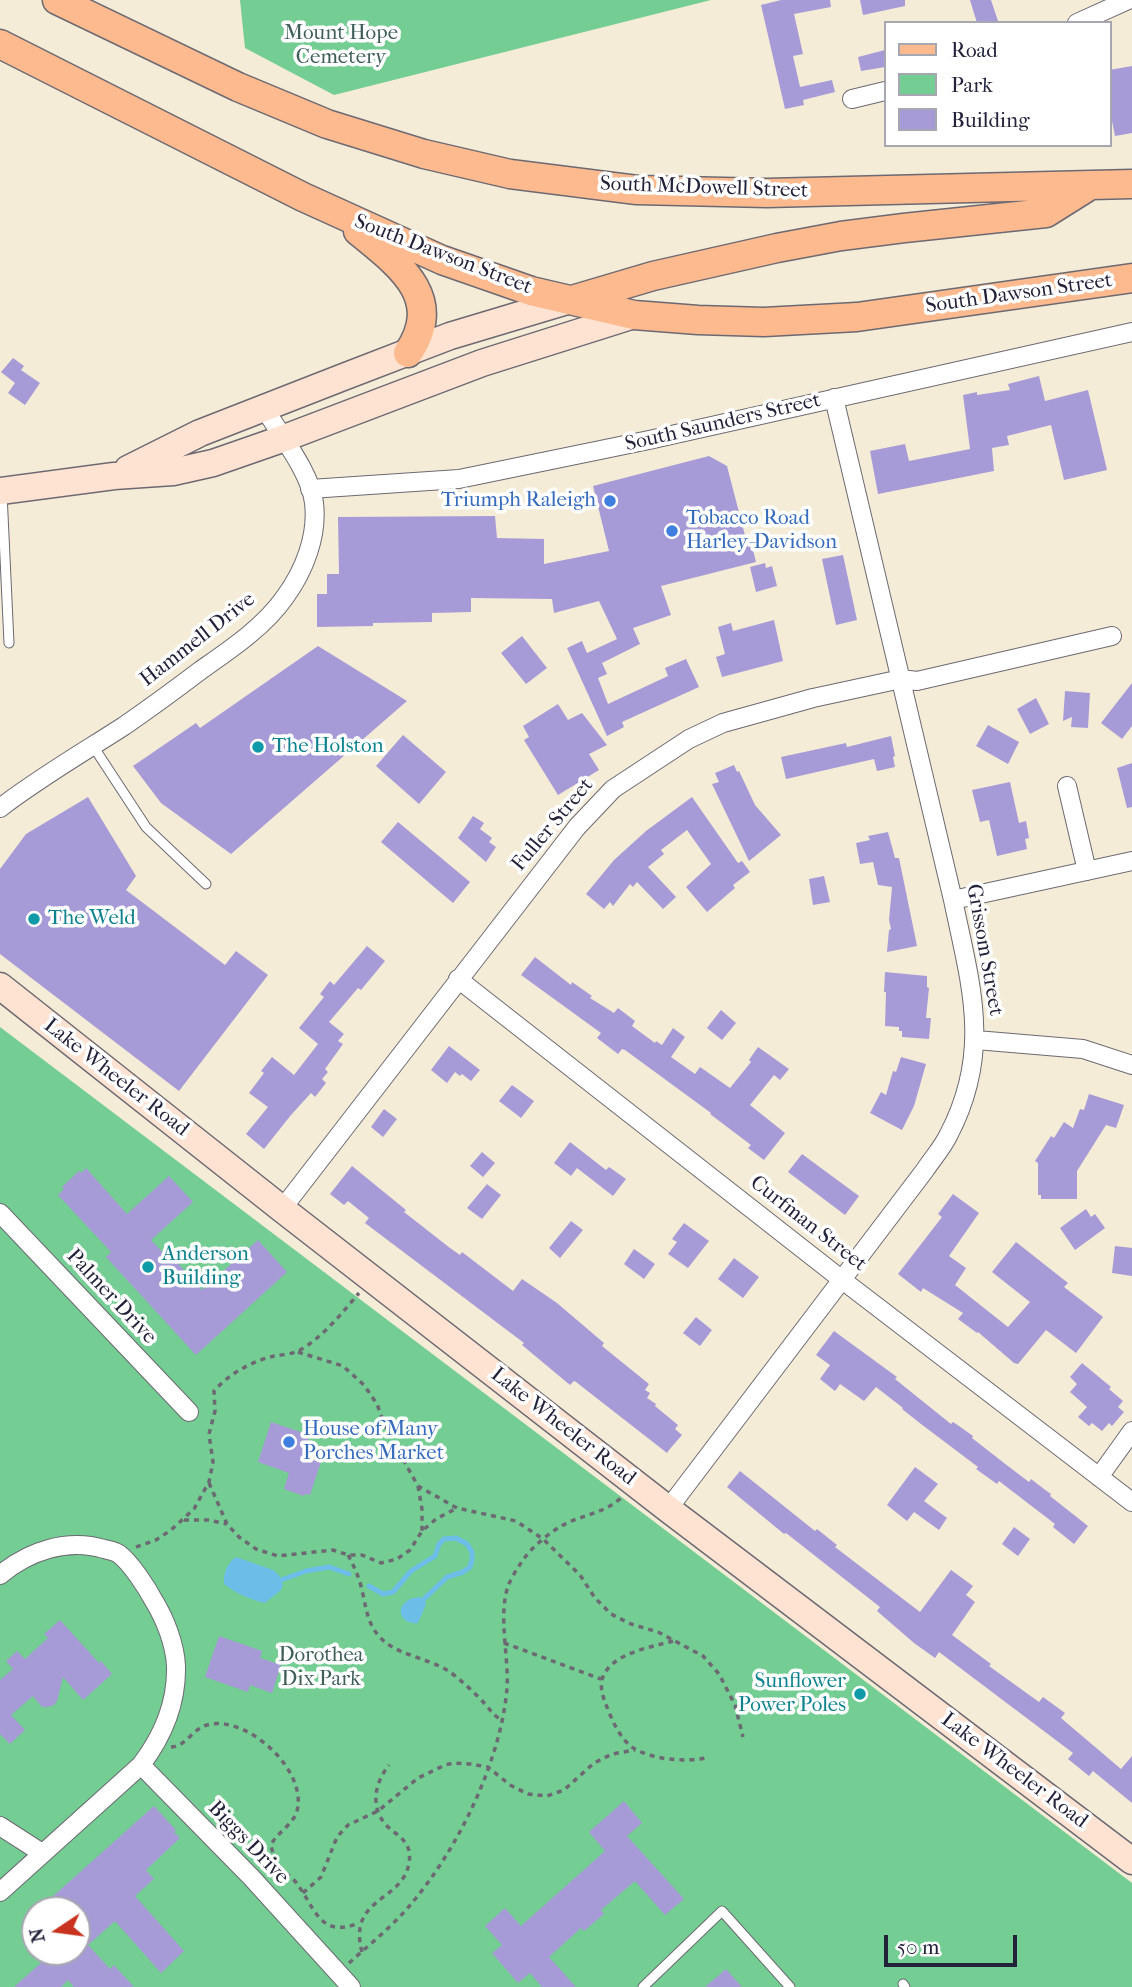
<!DOCTYPE html>
<html>
<head>
<meta charset="utf-8">
<style>
  body { margin:0 }
  #map { position:relative; width:1132px; height:1987px; overflow:hidden; background:#f4ecd7; font-family:"IM FELL French Canon",serif }
  canvas { display:block }
  .legend { position:absolute; left:884px; top:21px; width:228px; height:126px; box-sizing:border-box; background:#fff; border:2px solid #a7a7b1; margin:0; padding:9px 12px; list-style:none; font-size:21px; color:#22223b }
  .legend li { display:flex; align-items:center; gap:14px; height:35px }
  .legend b { width:35px; border:2px solid #a7a7b1 }
  .north { position:absolute; left:21px; top:1896px; width:70px; height:70px; box-sizing:border-box; background:#fff; border:2px solid #a7a7b1; border-radius:50%; rotate:257deg; font-size:19px; font-weight:700; line-height:28px; text-align:center; color:#22223b }
  .north::after { content:''; display:block; margin:auto; width:24px; height:32px; background:#c8321e; clip-path:polygon(50% 0,100% 100%,50% 72%,0 100%) }
  .scale { position:absolute; left:884px; top:1935px; width:133px; height:32px; box-sizing:border-box; border:4px solid #22223b; border-top:0; padding-left:9px; font-size:21px; line-height:24px; white-space:nowrap; color:#22223b; -webkit-text-stroke:5px #fff; paint-order:stroke }
</style>
</head>
<body>
<div id="map">
<canvas width="1132" height="1987"></canvas>
<ul class="legend">
<li><b style="height:9px;background:#fcba8e"></b>Road</li>
<li><b style="height:19px;background:#74cd93"></b>Park</li>
<li><b style="height:19px;background:#a79bd7"></b>Building</li>
</ul>
<div class="north">N</div>
<div class="scale">50 m</div>
</div>
<script>
const ctx = document.querySelector('canvas').getContext('2d');
ctx.lineJoin = 'round';
function fillPath(path, color) { ctx.fillStyle = color; ctx.fill(path, 'evenodd'); }
function stroke(path, color, width, dash) { ctx.strokeStyle = color; ctx.lineWidth = width; ctx.lineCap = dash ? 'butt' : 'round'; ctx.setLineDash(dash || []); ctx.stroke(path); }
function drawText(font, color, halo, rows, align = 'center') {
  ctx.font = font + ' "IM FELL French Canon",serif'; ctx.lineWidth = 7; ctx.setLineDash([]); ctx.textBaseline = 'middle'; ctx.strokeStyle = halo; ctx.fillStyle = color; for (const [text, x, y, turn = 0] of rows) {
    ctx.save(); ctx.translate(x, y); ctx.rotate((+turn || 0) * Math.PI / 180); ctx.textAlign = isNaN(turn) ? turn : align; if (halo) ctx.strokeText(text, 0, 0); ctx.fillText(text, 0, 0); ctx.restore();
  }
}
fillPath(new Path2D(`
  M240,0H711L334,95L245,48Z
  M0,1027L1132,1883V1987H0ZM35,1910H77V1952H35Z`), '#74cd93');
fillPath(new Path2D(`
  M236,1557L273,1570L279,1575L283,1585L281,1590L265,1603C251,1600 235,1593 224,1584C223,1574 227,1563 236,1557Z
  M419,1597L424,1599L426,1604L418,1623C403,1625 394,1610 407,1601C410,1598 415,1598 419,1597Z`), '#6cbee8');
stroke(new Path2D(`
  M281,1580L306,1571L329,1567L349,1574
  M369,1586L383,1594L393,1592L411,1571L435,1556L439,1544L444,1539L456,1538L467,1544L472,1552V1560L470,1567L463,1572L447,1577L424,1599`), '#6cbee8', 5);
fillPath(new Path2D(`
  M781,0H830L831,7L794,14L803,54L793,56L800,87L832,80L835,92L803,100L804,105L785,109L761,5Z
  M860,0H905V6L863,15Z
  M970,0H991L998,21L977,23Z
  M885,50V67L861,71L858,57Z
  M1132,66V133L1115,136L1111,116H1109V70Z
  M13,358L24,366L21,370L40,383L25,405L8,393L15,383L1,372Z
  M1039,376L1045,401L1088,390L1107,470L1064,480L1051,425L1007,436L1009,445L992,448L994,471L878,494L870,451L905,444L909,461L970,449L963,395L977,392V395L1010,390L1008,384Z
  M709,456L727,466L748,547L752,546L756,562L661,586L671,615L633,628L640,644L602,663L607,674L598,678L608,704L668,676L665,668L686,659L699,687L622,722L624,727L607,736L567,648L582,641L587,653L617,639L599,601L554,613L552,599L471,598V612L432,613V622L373,623V626L317,627V594H327V574H339L338,517L495,516L497,538L544,539V564L609,551L593,486Z
  M843,555L857,620L836,625L822,559Z
  M765,563L766,568L772,566L777,586L756,592L750,567Z
  M774,620L783,661L722,677L716,657L725,654L718,627L731,623L733,631Z
  M522,636L547,668L526,684L501,653Z
  M318,646L407,701L231,854L161,803L133,766L196,723L200,728Z
  M1132,683V726L1122,739L1101,723Z
  M1065,691L1090,693L1088,728L1071,727L1072,717L1063,721Z
  M1036,698L1049,724L1030,734L1017,709Z
  M558,704L568,720L582,713L607,745L589,754L599,770L558,795L524,740L529,737L523,726Z
  M988,725L1019,742L1008,764L976,746Z
  M403,735L446,772L419,804L376,766Z
  M891,736L895,756L893,757L895,767L877,771L874,759L786,779L781,757L846,743L847,747Z
  M1132,763V807L1127,808L1117,768Z
  M734,765L737,772L739,771L755,805L781,835L749,861L712,784L719,782L715,773Z
  M1010,782L1019,823L1026,821L1029,838L1025,839L1027,849L997,856L989,820L980,822L972,790Z
  M88,797L136,876L126,890L225,965L236,951L268,975L179,1091L0,954V869L26,834Z
  M692,797L738,863L742,861L750,872L733,885L735,888L707,912L686,887L711,864L687,830L661,850L664,854L648,867L676,897L663,909L637,882L633,887L630,884L613,906L610,902L604,909L586,894L614,860L646,831Z
  M473,816L484,823L480,829L492,838L489,842L496,847L486,862L458,838Z
  M398,822L470,882L453,903L381,842Z
  M888,832L895,858H899L917,946L887,952L889,930L891,929L889,920L892,887L878,885L873,862L860,864L856,843L870,840L868,836Z
  M824,876L830,902L813,905L809,879Z
  M367,946L385,961L361,990L358,988L329,1022L344,1034L338,1041L343,1044L325,1069L328,1072L322,1079L326,1083L315,1097L311,1093L291,1115L264,1149L246,1134L268,1107L249,1093L264,1073L261,1071L272,1057L294,1075L318,1044L299,1028L324,997L320,994L330,981L334,985Z
  M535,957L571,985L572,982L592,996L590,998L614,1013L618,1008L635,1021L632,1026L655,1043L656,1041L662,1045L673,1028L685,1037L671,1057L695,1074L700,1067L730,1088L751,1062L749,1060L758,1047L789,1069L780,1080L774,1075L750,1105L785,1133L764,1160L748,1148L751,1145L710,1114L711,1113L625,1050L622,1049L618,1054L597,1038L601,1033L521,975Z
  M885,972L927,976V987L929,988L926,1018H931L929,1039L902,1037V1031H899V1027L885,1026L886,992H884Z
  M721,1010L736,1023L722,1040L707,1028Z
  M449,1046L480,1070L471,1081L462,1074L460,1076L455,1072L447,1083L431,1070Z
  M901,1057L926,1064L914,1106L902,1130L870,1113L881,1092L886,1095L893,1071L896,1072Z
  M512,1085L534,1101L521,1118L499,1101Z
  M1089,1094L1124,1105L1116,1128L1106,1125L1077,1171V1199H1041V1195H1038V1163L1035,1161L1051,1136L1054,1138L1064,1122L1073,1128L1080,1109L1084,1110Z
  M384,1109L397,1119L383,1137L371,1127Z
  M570,1142L606,1170L609,1167L626,1179L613,1196L577,1168L571,1176L554,1163Z
  M482,1152L495,1163L483,1177L470,1166Z
  M802,1154L859,1196L845,1215L788,1172Z
  M352,1166L406,1210L404,1212L450,1248L460,1255L462,1252L513,1291L522,1279L557,1303L604,1343L602,1346L649,1384L645,1390L650,1393L647,1398L656,1404L655,1406L678,1425L675,1429L682,1435L669,1450L667,1453L576,1382L574,1381L570,1385L522,1345L524,1343L365,1223L369,1218L348,1201L344,1205L330,1194Z
  M86,1168L127,1214L169,1176L193,1202L151,1240L171,1261L174,1259L202,1290L258,1240L287,1272L196,1355L106,1257L111,1252L58,1195L64,1189L62,1187L79,1171L81,1173Z
  M487,1184L501,1195L482,1219L467,1208Z
  M953,1194L979,1213L949,1256L966,1268L955,1285L1008,1327L1030,1302L992,1272L1016,1242L1068,1283L1064,1287L1103,1317L1076,1353L1046,1330L1018,1364L1014,1363L978,1332L977,1333L958,1319L963,1313L923,1288L921,1292L898,1274L942,1217L938,1214Z
  M1086,1209L1091,1217L1095,1214L1105,1228L1075,1250L1060,1228Z
  M571,1221L583,1230L560,1258L549,1248Z
  M684,1223L709,1241L688,1268L668,1254L677,1242L672,1239Z
  M1115,1246L1132,1248V1276L1112,1273Z
  M634,1249L655,1264L644,1279L624,1264Z
  M734,1258L759,1277L743,1298L718,1279Z
  M696,1317L712,1330L700,1346L683,1333Z
  M834,1331L897,1377L895,1379L951,1424L953,1422L959,1426L973,1436L972,1438L1004,1463L1029,1482L1031,1479L1044,1489L1051,1494L1050,1496L1088,1526L1074,1544L1053,1527L1055,1524L999,1481L997,1484L976,1469L978,1467L921,1424L902,1409L903,1408L876,1387L864,1401L840,1384L835,1391L820,1379L830,1365L816,1355Z
  M1082,1363L1111,1387L1109,1389L1123,1401L1118,1407L1124,1412L1112,1426L1109,1423L1102,1431L1092,1423L1089,1426L1078,1417L1087,1407L1070,1392L1077,1384L1070,1377Z
  M271,1422L310,1435L304,1454L322,1459L310,1495L305,1494L304,1496L284,1489L289,1473L258,1462Z
  M915,1467L938,1484L924,1501L947,1518L939,1530L914,1512L907,1521L887,1505Z
  M740,1471L815,1531L817,1529L837,1545L835,1547L920,1612L951,1570L973,1586L966,1595L975,1602L952,1635L991,1664L989,1666L1039,1702L1043,1697L1065,1713L1061,1718L1121,1769L1132,1756V1803L1093,1771L1089,1776L1068,1759L1073,1753L939,1652L935,1658L914,1643L877,1611L880,1607L786,1533L784,1534L727,1487Z
  M1014,1527L1030,1539L1018,1556L1002,1544Z
  M60,1620L99,1663L101,1661L112,1674L83,1700L63,1677L57,1701L54,1705L48,1707H42L33,1696L11,1715L25,1730L10,1744L0,1734V1680L13,1669L6,1661L17,1651L25,1659L48,1638L44,1634Z
  M219,1636L262,1651L260,1658L281,1665L272,1693L250,1685L248,1692L205,1677Z
  M624,1801L642,1823L627,1836L684,1899L665,1915L635,1881L601,1910L604,1914L584,1931L581,1928L549,1957L576,1987H542L530,1973L518,1983L492,1953L502,1945L485,1926L505,1908L521,1926L605,1851L589,1832Z
  M154,1806L176,1830L174,1832L180,1838L146,1870L154,1879L135,1896L184,1951L161,1973L115,1921L88,1945L110,1969L114,1965L134,1987H74L68,1980L61,1987H14L53,1952H77V1910H62L51,1898Z
  M726,1969L742,1987H705Z`), '#a79bd7');
const lane = new Path2D(`
  M2,493L9,643
  M93,746L146,827L206,884
  M903,1984L905,1987
  M643,1987L722,1911L790,1987`);
const street = new Path2D(`
  M1077,23L1128,0
  M852,99L885,91
  M310,489L459,479L649,440L1132,332
  M1067,786L1087,871
  M0,808C39,778 82,753 124,726C150,708 176,689 201,670C231,649 264,627 285,597C304,571 318,536 314,503C311,473 280,435 265,409
  M953,900L1132,861
  M458,979L841,1279L1132,1502
  M976,1040L1083,1049L1132,1065
  M282,1209L577,827L613,789L689,739L723,723L813,698L901,679L917,681L1112,636
  M0,1213L189,1412
  M1099,1477L1132,1431
  M668,1509L925,1170C933,1158 943,1147 949,1134C992,1051 971,986 953,900L834,398
  M0,1575C29,1551 67,1538 104,1549C108,1550 115,1551 119,1554C131,1563 147,1588 154,1601C165,1619 175,1644 176,1666C177,1703 163,1736 141,1765
  M0,1826L42,1853
  M0,1892L141,1765L251,1877L351,1987`);
const secondary = new Path2D(`
  M128,469L200,433L346,376L450,336L570,300
  M0,491L114,476L173,472L213,463L282,439L482,363L634,315
  M0,986L282,1209L668,1509L1132,1861`);
const primary = new Path2D(`
  M57,0L238,87L327,124L424,154L510,174L637,190L767,193L1132,184
  M0,44L303,197L442,260L531,291L634,315L698,320L764,322L857,317L1132,278
  M358,231C398,264 446,297 408,353
  M572,300L653,276L777,248L841,236L904,228L1046,213L1089,186`);
stroke(lane, '#6c6972', 11);
stroke(street, '#6c6972', 20);
stroke(secondary, '#6c6972', 29);
stroke(primary, '#6c6972', 31);
stroke(new Path2D(`
  M298,1352L343,1366L364,1385L377,1404L386,1429L418,1486L457,1508L516,1521L543,1539L580,1575L595,1598L611,1614L631,1624L658,1632L703,1656L719,1674L735,1705L743,1737
  M209,1483L227,1524L239,1537L256,1549L278,1556L333,1550L348,1555H362L381,1563L397,1559L410,1550L422,1531L436,1519L457,1508
  M418,1486L422,1509V1531
  M184,1520H208L227,1524
  M136,1547L156,1540L171,1530L194,1509L209,1482L213,1462L209,1434L215,1411L214,1391C229,1374 252,1361 274,1356C282,1355 293,1354 300,1350C323,1337 342,1313 359,1293
  M348,1555C354,1566 359,1577 362,1590C366,1607 367,1622 378,1635C395,1656 428,1657 450,1672C462,1681 476,1694 486,1705C491,1711 494,1716 502,1720
  M673,1641C652,1647 619,1652 606,1671C599,1681 601,1691 605,1702C611,1718 621,1743 637,1750C657,1760 684,1762 706,1758
  M504,1643L601,1679
  M171,1747C187,1746 192,1729 207,1725C246,1714 308,1770 297,1811C293,1825 277,1832 271,1845C273,1854 275,1862 282,1870C285,1874 291,1876 294,1880C315,1905 318,1940 359,1923
  M303,1893L321,1877L337,1837L348,1825L378,1811L418,1778L445,1765L454,1763L470,1764L488,1767L510,1785L528,1794L547,1796L564,1790L594,1763L612,1754L635,1750
  M362,1952C347,1897 403,1902 409,1863C413,1840 396,1836 385,1824C370,1805 375,1783 389,1765
  M349,1963C370,1944 393,1926 411,1904C458,1849 501,1761 507,1688C509,1657 498,1616 508,1586C511,1579 516,1570 521,1563C531,1547 552,1530 569,1522C588,1514 606,1512 622,1497`), '#6c6972', 3.5, [5, 5]);
stroke(lane, '#fff', 9);
stroke(street, '#fff', 18);
stroke(secondary, '#fee3d2', 26);
stroke(primary, '#fcba8e', 28);
for (const [x, y, r, color] of [
  [610,501,7,"#3f7fe0"],
  [672,531,7,"#3f7fe0"],
  [258,747,7,"#0f9aa8"],
  [34,919,7,"#0f9aa8"],
  [148,1267,7,"#0f9aa8"],
  [289,1442,7,"#3f7fe0"],
  [860,1694,7,"#0f9aa8"]
]) { const dot = new Path2D(); dot.arc(x, y, r, 0, 2 * Math.PI); ctx.fillStyle = color; ctx.fill(dot); stroke(dot, '#fff', 2.5); }
drawText('21px', '#3f5e5a', '#fff', [
  ["Mount Hope",341,34],
  ["Cemetery",341,58],
  ["Dorothea",321,1656],
  ["Dix Park",321,1680]
]);
drawText('21px', '#22223b', '#fff', [
  ["South McDowell Street",704,188,2],
  ["South Dawson Street",443,255,21],
  ["South Dawson Street",1019,294,-8],
  ["South Saunders Street",723,423,-13],
  ["Hammell Drive",198,640,-38],
  ["Fuller Street",553,825,-50],
  ["Grissom Street",984,950,80],
  ["Lake Wheeler Road",116,1078,38],
  ["Curfman Street",808,1224,38],
  ["Palmer Drive",111,1297,47],
  ["Lake Wheeler Road",563,1427,38],
  ["Lake Wheeler Road",1014,1771,37],
  ["Biggs Drive",248,1843,46]
]);
drawText('21px', '#366cbe', '#fff', [
  ["Triumph Raleigh",596,501,"right"],
  ["Tobacco Road",686,519],
  ["Harley-Davidson",686,543],
  ["House of Many",303,1430],
  ["Porches Market",303,1454]
], 'left');
drawText('21px', '#0d838f', '#fff', [
  ["The Holston",272,747],
  ["The Weld",48,919],
  ["Anderson",162,1255],
  ["Building",162,1279],
  ["Sunflower",846,1682,"right"],
  ["Power Poles",846,1706,"right"]
], 'left');
</script>
</body>
</html>
